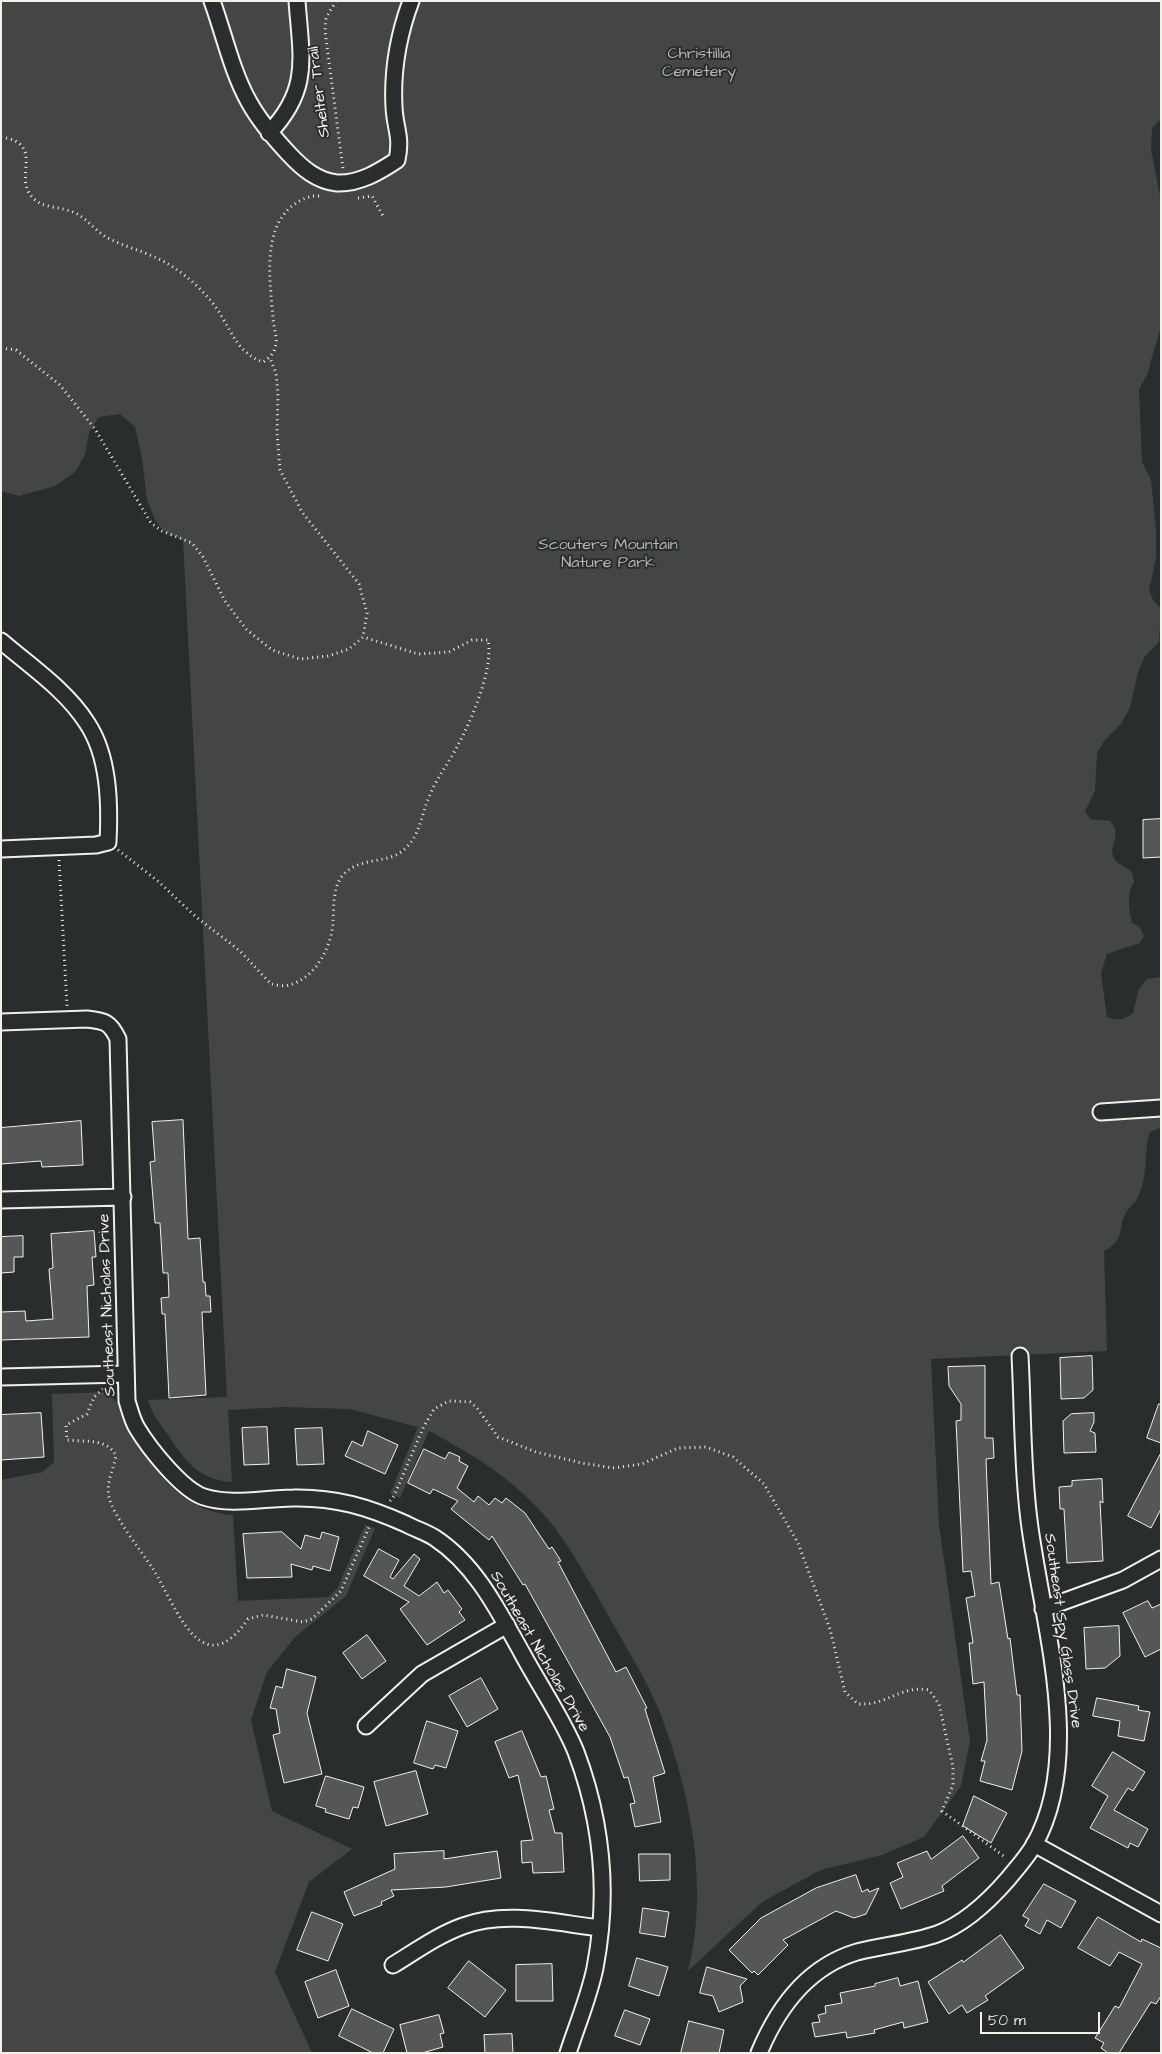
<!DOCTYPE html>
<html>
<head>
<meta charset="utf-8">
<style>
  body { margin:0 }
  #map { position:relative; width:1162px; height:2054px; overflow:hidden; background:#2a2d2e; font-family:"Architects Daughter",sans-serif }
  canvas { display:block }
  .frame { position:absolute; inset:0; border:2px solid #f4f1e8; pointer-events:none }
  .scale { position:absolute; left:980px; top:2012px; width:120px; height:22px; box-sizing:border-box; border:2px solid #f4f1e8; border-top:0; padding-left:6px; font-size:15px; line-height:18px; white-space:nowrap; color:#f4f1e8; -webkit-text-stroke:4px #2a2d2e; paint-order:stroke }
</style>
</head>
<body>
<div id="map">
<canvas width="1162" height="2054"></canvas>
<div class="frame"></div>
<div class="scale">50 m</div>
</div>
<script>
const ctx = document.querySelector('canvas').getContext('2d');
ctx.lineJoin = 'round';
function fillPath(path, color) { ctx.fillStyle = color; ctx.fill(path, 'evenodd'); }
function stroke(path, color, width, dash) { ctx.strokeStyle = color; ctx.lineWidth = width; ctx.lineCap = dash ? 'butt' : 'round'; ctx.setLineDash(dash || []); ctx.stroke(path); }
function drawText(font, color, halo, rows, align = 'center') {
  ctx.font = font + ' "Architects Daughter",sans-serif'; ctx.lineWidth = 4; ctx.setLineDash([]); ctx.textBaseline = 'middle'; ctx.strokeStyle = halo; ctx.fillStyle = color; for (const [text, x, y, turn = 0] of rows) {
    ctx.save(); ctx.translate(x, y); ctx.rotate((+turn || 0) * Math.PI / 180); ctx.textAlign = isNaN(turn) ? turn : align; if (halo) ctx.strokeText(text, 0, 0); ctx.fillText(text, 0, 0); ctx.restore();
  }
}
fillPath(new Path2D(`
  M1,1H1161V119L1152,128L1151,149L1161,201V326L1147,375L1139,389L1142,462L1151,480L1156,530V558L1149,590L1153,600L1161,609L1159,642L1145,656L1138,672L1130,708L1120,725L1104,741L1097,753L1095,791L1085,811L1090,819L1110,821C1124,837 1106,846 1115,860C1118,864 1127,868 1132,872L1134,882C1126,895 1129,908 1132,923L1140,927L1144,936L1140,943L1107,954L1101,973L1107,1017C1118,1021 1124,1020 1133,1013L1139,989L1147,979L1161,977V1127L1149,1133C1144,1155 1148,1177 1138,1197C1135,1203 1129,1207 1126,1213C1117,1228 1126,1240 1104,1251L1107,1351L931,1359L939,1525L970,1741L961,1786L924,1837L882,1855L821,1870L762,1902L688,1971C709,1887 691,1795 661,1715C646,1678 623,1643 604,1608C585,1574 564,1535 537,1507C504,1473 470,1453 429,1431L400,1498L390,1494L418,1427L349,1409L283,1407L228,1410L232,1482C199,1480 184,1460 168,1435C161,1425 153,1415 149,1404L148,1400L227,1397L183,540L166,533L156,522L147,500L142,458L135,427L120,414L99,417L89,432L85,455L75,472L55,486L19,496L1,491Z
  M107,1392L112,1395L115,1402L122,1401C141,1455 172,1510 233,1515L238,1601L328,1597L337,1589L365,1525L375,1528L346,1596L295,1637L267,1672L251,1720L272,1811L352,1849L309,1882L275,1972L312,2053H1V1480L42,1472L54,1462L52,1394Z`), '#444645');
const building = new Path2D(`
  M1161,819V857L1143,858V820Z
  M183,1120L188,1239L200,1238L203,1282H205L206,1296H210L211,1312H202L206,1395L169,1398L165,1314H162L161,1298L169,1297L168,1273H163L160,1223H155L150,1162L155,1161L152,1122Z
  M81,1121L83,1165L42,1167L41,1161L1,1164V1128Z
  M94,1231L96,1257H92L94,1285L87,1286L89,1337L1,1340V1312L25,1311L26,1321L53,1319L49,1269L53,1268L51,1234Z
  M23,1236V1257H14V1272L1,1273V1237Z
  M1092,1356L1093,1390L1084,1398L1061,1399L1060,1358Z
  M985,1366V1438H993L994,1458L986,1459L991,1584L999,1582L1008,1639L1010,1638L1017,1695H1020L1022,1751L1012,1790L980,1781L985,1761H981L987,1740L984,1682L973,1684L969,1643H973L966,1598L975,1596L971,1571L963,1572L956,1421L961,1420V1404L949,1386L948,1367Z
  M1159,1404H1161V1443L1147,1438Z
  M41,1413L44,1457L1,1460V1415Z
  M1094,1413V1422L1090,1431L1095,1433L1096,1452L1064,1453L1063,1421L1071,1414Z
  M267,1427L269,1464L244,1465L242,1428Z
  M322,1428L324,1464L297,1465L295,1429Z
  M368,1431L398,1445L385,1474L345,1456L352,1441L362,1446Z
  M424,1449L445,1459L449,1452L460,1457L459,1461L468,1466L457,1488L474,1502L478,1496L489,1505L495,1498L502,1503L506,1498L525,1513L549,1549L552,1547L561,1561L558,1562L616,1672L626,1667L647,1708L645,1709L665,1773L653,1777L661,1822L635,1827L630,1804L635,1803L628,1777L624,1778L610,1737L525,1584L523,1585L492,1536L489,1540L451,1509L458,1501L433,1489L430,1494L408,1483Z
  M1161,1453V1509L1151,1528L1128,1516Z
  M1102,1479L1103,1503L1100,1501L1103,1561L1067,1563L1064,1509H1060L1059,1487L1072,1486V1481Z
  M282,1532L301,1549L305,1535L320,1539L322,1532L339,1537L330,1571L313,1566L312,1570L291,1564L292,1577L247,1578L243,1534Z
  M379,1549L399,1560L390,1577L393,1579L414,1554L420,1559L404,1586L419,1596L437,1582L444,1593L448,1590L462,1609L459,1612L465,1620L427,1645L400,1609L409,1602L364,1576Z
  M1148,1601L1152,1608L1161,1604V1649L1145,1657L1123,1613Z
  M1119,1626L1120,1656L1105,1668L1086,1669L1084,1628Z
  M367,1635L386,1661L362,1679L343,1653Z
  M287,1669L316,1677L307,1713L322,1774L284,1783L273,1735L280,1733L276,1709L270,1708L276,1686L282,1688Z
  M481,1678L498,1709L467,1727L449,1696Z
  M1097,1698L1139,1706L1138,1710L1150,1712L1144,1741L1118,1736L1120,1721L1093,1716Z
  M427,1721L458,1731L446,1768L435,1765L433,1769L414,1763Z
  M522,1731L541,1777L546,1776L554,1809L549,1810L555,1833H562L564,1872L533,1873L532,1862L522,1863L521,1841L533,1840L518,1775L509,1778L495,1742Z
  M1113,1752L1145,1772L1133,1791L1128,1788L1114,1810L1148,1829L1138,1847L1130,1843L1128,1848L1090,1828L1108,1796L1092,1786Z
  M416,1771L428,1814L386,1826L374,1782Z
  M326,1776L364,1787L358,1808L353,1807L349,1819L325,1812L326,1809L316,1806Z
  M974,1796L1007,1813L991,1843L963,1826Z
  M963,1836L979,1858L942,1886L944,1891L901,1909L890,1883L903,1877L897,1863L927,1851L931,1859Z
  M444,1851V1859L497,1851L501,1878L446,1887L391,1890L394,1896L381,1902L382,1905L354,1916L344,1892L395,1869L394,1854Z
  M639,1854H670V1880L640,1881Z
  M856,1875L862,1892L868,1889L869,1892L879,1888L866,1914L854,1918L836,1911L783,1940L788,1945L758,1975L754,1971L752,1973L729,1950L761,1918L816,1888Z
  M1044,1884L1076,1901L1061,1928L1047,1920L1040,1934L1025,1926L1029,1919L1023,1916Z
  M643,1908L669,1912L665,1937L640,1933Z
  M312,1912L343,1924L328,1961L297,1950Z
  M1098,1917L1141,1942L1142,1939L1161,1948V1996L1156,2004L1151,2002L1119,2053H1108L1101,2048L1104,2043L1095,2038L1115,2006L1119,2008L1142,1964L1119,1952L1110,1966L1078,1948Z
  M1001,1935L1024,1968L985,1996L988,2000L967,2013L962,2005L949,2014L928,1982L962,1960L963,1962Z
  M637,1958L668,1967L659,1996L629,1986Z
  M469,1961L506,1990L485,2017L448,1988Z
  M552,1964L553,2001H516V1965Z
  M707,1967L747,1979L740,1986L743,2002L719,2012L713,1996L700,1993Z
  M336,1970L349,2006L318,2018L305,1982Z
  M898,1978L900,1986L918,1981L928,2022L904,2028L903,2022L874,2030L875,2033L847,2038L846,2032L815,2037L812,2023L820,2022L818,2015L826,2013L825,2006L842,2003L840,1993L875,1986V1984Z
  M352,2009L394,2029L383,2053H373L339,2036Z
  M625,2010L650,2019L640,2045L615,2036Z
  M439,2015L444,2033L440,2034L443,2047L422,2053H407L400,2025Z
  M689,2021L724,2030L719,2053H681Z
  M512,2034L513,2053H485L484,2035Z`);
fillPath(building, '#555756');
stroke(building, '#f4f1e8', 1);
const minor = new Path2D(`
  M212,1C224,34 232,72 249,102C260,122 274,138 289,154C302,168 317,181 337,183C359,184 379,172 397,160C402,136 395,129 394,107C392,70 398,36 411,1
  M269,133C311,89 301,57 297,1
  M1,641C30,666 66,690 87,723C109,756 110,803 108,842L96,845L1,849
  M1,1022L87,1019C105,1021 110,1022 118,1039L127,1401C130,1410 132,1420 137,1428C149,1448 182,1490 204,1497C232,1506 264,1498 293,1498C335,1497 368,1507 406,1524C415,1529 426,1532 435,1538C476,1565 499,1612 522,1653C538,1683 564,1721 576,1752C602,1821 609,1895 595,1968C589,1997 577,2025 568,2053
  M1101,1112L1161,1108
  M1,1200L123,1197
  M1,1377L125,1374
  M1043,1609L1123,1580L1161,1559
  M366,1726L422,1674L507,1625
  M1034,1844L1161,1914
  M393,1965C416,1951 438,1935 463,1926C506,1910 556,1923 600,1928
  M759,2053C778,2007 807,1967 857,1952C884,1945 911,1943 937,1934C965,1924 988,1902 1008,1879C1017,1868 1027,1857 1034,1845C1086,1753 1041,1619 1029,1520C1022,1466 1023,1410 1020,1356`);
stroke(minor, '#f4f1e8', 19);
stroke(new Path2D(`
  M336,1L326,18L325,31L343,169
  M1,137C47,144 11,178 34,199C43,208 62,207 73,212C88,218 96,233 110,239C130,249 154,254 173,267C190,278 209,296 219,312C232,333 239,354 263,362C270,358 275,352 276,344C277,335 273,325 273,317C270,283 262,230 292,206C300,200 309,195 320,196
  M358,198L372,196L384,218
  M1,348L16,350L60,385L95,429L151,523L162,531L192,543L203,557L225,601L246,629L272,650L300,659L328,656L349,649L363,637L367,613L359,584L302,512L280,470L277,432L278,394L276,373L270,358
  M118,850L159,882L195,916L240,951L271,984C276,985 284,987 289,985C315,978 330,950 333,924C334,908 332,886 344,874C361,856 389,865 406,848C421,833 421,815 429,797C436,779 448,764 457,747C471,721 494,669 488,640H472L449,652L418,654L363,637
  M59,860L67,1006
  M103,1389L94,1397L87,1414L66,1425L67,1440C84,1442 108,1438 116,1456C113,1470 106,1482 109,1497C113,1516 142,1552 153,1569C176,1605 201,1687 248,1619L263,1615L303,1622L312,1619L341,1591L370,1525
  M390,1501L394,1496L423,1428L434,1409L449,1401L470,1402L477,1408L498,1437L536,1452L582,1463L613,1468L642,1464L678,1448L706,1447L733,1457L764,1484L798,1543L830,1629L845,1692L858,1704C887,1706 900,1685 929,1690L939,1704L953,1767V1785L942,1811L1005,1857`), '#f4f1e8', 3, [1, 4]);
stroke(minor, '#2a2d2e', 15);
drawText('16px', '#b6b5af', '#2a2d2e', [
  ["Christillia",699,55],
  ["Cemetery",699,73],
  ["Scouters Mountain",608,546],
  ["Nature Park",608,564]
]);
drawText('16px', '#f4f1e8', '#2a2d2e', [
  ["Shelter Trail",320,92,-97],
  ["Southeast Nicholas Drive",108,1305,-92],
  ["Southeast Spy Glass Drive",1062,1631,82],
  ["Southeast Nicholas Drive",539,1652,60]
]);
</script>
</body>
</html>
